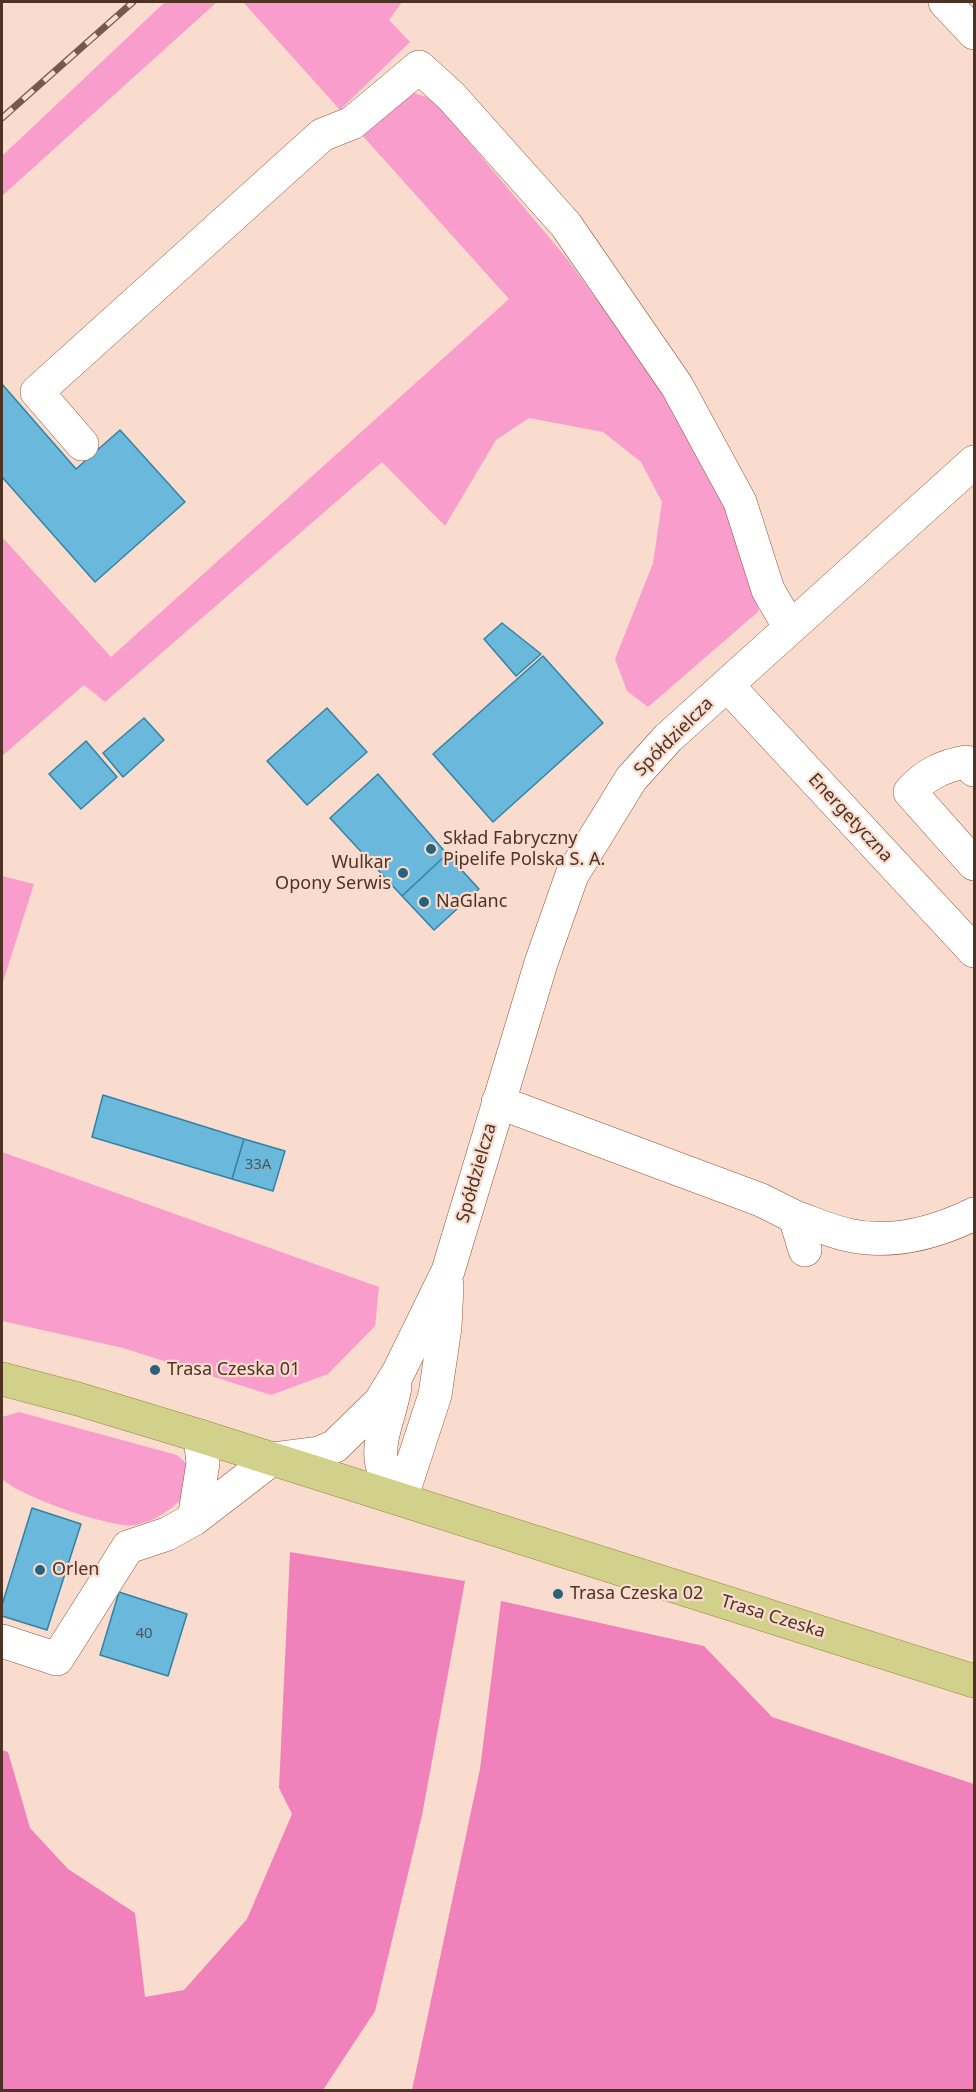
<!DOCTYPE html>
<html>
<head>
<meta charset="utf-8">
<style>
  body { margin:0 }
  #map { position:relative; width:976px; height:2092px; overflow:hidden; background:#f9dcce; font-family:"Noto Sans",sans-serif }
  canvas { display:block }
  .frame { position:absolute; inset:0; border:3px solid #4e3224; pointer-events:none }
</style>
</head>
<body>
<div id="map">
<canvas width="976" height="2092"></canvas>
<div class="frame"></div>
</div>
<script>
const ctx = document.querySelector('canvas').getContext('2d');
ctx.lineJoin = 'round';
function fillPath(path, color) { ctx.fillStyle = color; ctx.fill(path, 'evenodd'); }
function stroke(path, color, width, dash) { ctx.strokeStyle = color; ctx.lineWidth = width; ctx.lineCap = dash ? 'butt' : 'round'; ctx.setLineDash(dash || []); ctx.stroke(path); }
function drawText(font, color, halo, rows, align = 'center') {
  ctx.font = font + ' "Noto Sans",sans-serif'; ctx.lineWidth = 4.5; ctx.setLineDash([]); ctx.textBaseline = 'middle'; ctx.strokeStyle = halo; ctx.fillStyle = color; for (const [text, x, y, turn = 0] of rows) {
    ctx.save(); ctx.translate(x, y); ctx.rotate((+turn || 0) * Math.PI / 180); ctx.textAlign = isNaN(turn) ? turn : align; if (halo) ctx.strokeText(text, 0, 0); ctx.fillText(text, 0, 0); ctx.restore();
  }
}
fillPath(new Path2D(`
  M165,2H217L2,196V156Z
  M243,2H402L389,20L410,42L340,110Z
  M414,93L433,99L568,260L665,395L727,507L759,611L648,707L627,691L615,659L653,563L662,502L641,462L603,432L529,418L496,440L445,526L382,462L105,702L84,685L2,756V537L111,657L509,299L361,134Z
  M2,876L34,884L2,985Z
  M2,1152L379,1287L375,1326L328,1374L271,1395L123,1348L2,1321Z
  M19,1412L177,1455L188,1465L187,1494C173,1508 156,1521 136,1525C112,1529 19,1496 2,1479V1417Z`), '#f99ecc');
fillPath(new Path2D(`
  M290,1552L465,1581L422,1815L375,2011L323,2090H2V1750L8,1752L30,1828L68,1869L135,1913L145,1997L184,1990L247,1919L292,1814L279,1788Z
  M501,1601L704,1646L772,1717L974,1784V2090H412L480,1769Z`), '#f081bb');
const building = new Path2D(`
  M2,384L76,469L120,430L185,502L95,582L2,477Z
  M502,623L541,654L516,676L484,639Z
  M543,656L603,723L493,822L433,754Z
  M327,708L367,752L307,805L267,761Z
  M144,718L164,740L123,777L103,753Z
  M86,741L117,777L81,809L49,774Z
  M378,774L447,854L402,896L330,818Z
  M447,854L479,889L434,930L402,896Z
  M103,1095L244,1139L232,1179L92,1137Z
  M244,1139L285,1151L273,1191L232,1179Z
  M32,1508L81,1524L47,1630L2,1616V1605Z
  M119,1592L187,1614L168,1676L100,1655Z`);
fillPath(building, '#6ab9dc');
stroke(building, '#3182a3', 1.5);
const minor = new Path2D(`
  M945,2L974,33
  M82,444L37,392L322,135L352,123L419,67L451,96L566,225L677,386L740,502L768,590L790,628
  M727,685L974,951
  M974,770L966,762C943,766 926,774 910,792L974,864
  M498,1102L761,1200L795,1217L805,1250
  M795,1217C812,1223 830,1231 848,1235C892,1245 935,1233 974,1214
  M395,1387C386,1435 365,1456 401,1499
  M401,1499L435,1395L445,1327L447,1285
  M194,1519L272,1459L319,1453L335,1446L380,1402L398,1373L448,1271L541,963L572,875L631,779L668,738L974,462
  M2,1641L57,1659L128,1547L167,1534L194,1519L203,1463L200,1436`);
const major = new Path2D(`
  M2,1379L78,1399L200,1436L974,1681`);
stroke(minor, '#915534', 34);
stroke(major, '#908636', 34);
stroke(minor, '#fff', 33);
stroke(major, '#d2d18c', 33);
const rail = new Path2D(`
  M2,118L133,2`);
stroke(rail, '#75594b', 7);
stroke(rail, '#f9dcce', 4.5, [14]);
for (const [x, y, r, color] of [
  [431,849,6,"#28627b"],
  [403,873,6,"#28627b"],
  [424,902,6,"#28627b"],
  [155,1370,6,"#28627b"],
  [40,1570,6,"#28627b"],
  [558,1594,6,"#28627b"]
]) { const dot = new Path2D(); dot.arc(x, y, r, 0, 2 * Math.PI); ctx.fillStyle = color; ctx.fill(dot); stroke(dot, '#f9dcce', 2); }
drawText('15px', '#555452', null, [
  ["33A",258,1165],
  ["40",144,1634]
]);
drawText('18px', '#4e3224', '#f9dcce', [
  ["Spółdzielcza",674,737,-45],
  ["Energetyczna",850,818,47],
  ["Spółdzielcza",477,1173,-74],
  ["Trasa Czeska",773,1617,17]
]);
drawText('18px', '#4e3224', '#f9dcce', [
  ["Skład Fabryczny",443,839],
  ["Pipelife Polska S. A.",443,860],
  ["Wulkar",391,863,"right"],
  ["Opony Serwis",391,884,"right"],
  ["NaGlanc",436,902],
  ["Trasa Czeska 01",167,1370],
  ["Orlen",52,1570],
  ["Trasa Czeska 02",570,1594]
], 'left');
</script>
</body>
</html>
